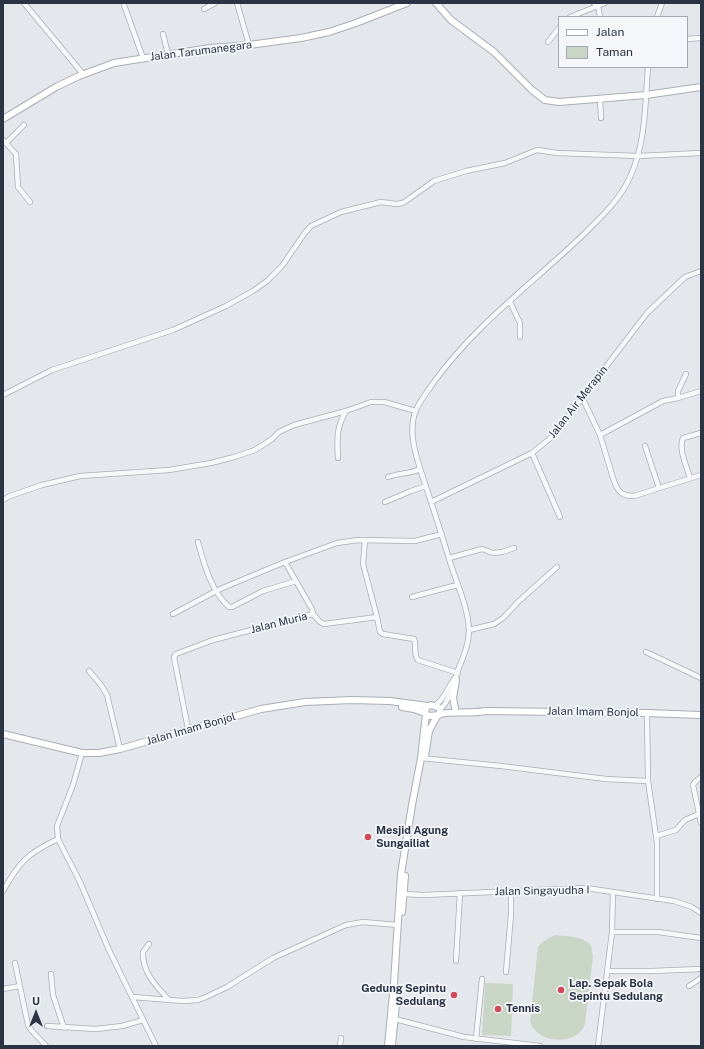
<!DOCTYPE html>
<html>
<head>
<meta charset="utf-8">
<style>
  body { margin:0 }
  #map { position:relative; width:704px; height:1049px; overflow:hidden; background:#e4e7ec; font-family:"Public Sans",sans-serif }
  canvas { display:block }
  .frame { position:absolute; inset:0; border:4px solid #2b3445; pointer-events:none }
  .legend { position:absolute; left:558px; top:16px; width:130px; height:52px; box-sizing:border-box; background:#f4f6f9; border:1px solid #a4a8b1; margin:0; padding:5px 7px; list-style:none; font-size:12px; color:#2b3445 }
  .legend li { display:flex; align-items:center; gap:8px; height:20px }
  .legend b { width:20px; border:1px solid #a4a8b1 }
  .north { position:absolute; left:16px; top:993px; width:40px; height:40px; -webkit-text-stroke:3px #f4f6f9; paint-order:stroke; rotate:0deg; font-size:11px; font-weight:700; line-height:16px; text-align:center; color:#2b3445 }
  .north::after { content:''; display:block; margin:auto; width:14px; height:18px; background:#2b3445; clip-path:polygon(50% 0,100% 100%,50% 72%,0 100%) }
</style>
</head>
<body>
<div id="map">
<canvas width="704" height="1049"></canvas>
<div class="frame"></div>
<ul class="legend">
<li><b style="height:5px;background:#fff"></b>Jalan</li>
<li><b style="height:11px;background:#c9d6c5"></b>Taman</li>
</ul>
<div class="north">U</div>
</div>
<script>
const ctx = document.querySelector('canvas').getContext('2d');
ctx.lineJoin = 'round';
function fillPath(path, color) { ctx.fillStyle = color; ctx.fill(path, 'evenodd'); }
function stroke(path, color, width, dash) { ctx.strokeStyle = color; ctx.lineWidth = width; ctx.lineCap = dash ? 'butt' : 'round'; ctx.setLineDash(dash || []); ctx.stroke(path); }
function drawText(font, color, halo, rows, align = 'center') {
  ctx.font = font + ' "Public Sans",sans-serif'; ctx.lineWidth = 3.5; ctx.setLineDash([]); ctx.textBaseline = 'middle'; ctx.strokeStyle = halo; ctx.fillStyle = color; for (const [text, x, y, turn = 0] of rows) {
    ctx.save(); ctx.translate(x, y); ctx.rotate((+turn || 0) * Math.PI / 180); ctx.textAlign = isNaN(turn) ? turn : align; if (halo) ctx.strokeText(text, 0, 0); ctx.fillText(text, 0, 0); ctx.restore();
  }
}
fillPath(new Path2D(`
  M555,935C565,936 585,936 591,946C592,949 592,953 593,956L585,1024C577,1047 536,1044 530,1021L538,947C543,941 548,938 555,935Z
  M485,983L513,984L511,1036L482,1035Z`), '#c9d6c5');
const street = new Path2D(`
  M24,3L83,74
  M237,3L249,45
  M594,3L598,6L600,17
  M124,5L143,58
  M204,9L215,3
  M570,17L605,3
  M657,17L662,3
  M163,34L168,54
  M687,39L701,38
  M548,42L559,28
  M600,99L601,118
  M3,140L16,154L18,187L30,202
  M6,143L24,125
  M510,302L520,323V337
  M3,395L52,370L173,330L226,306L253,291L267,281L282,266L304,234L311,226L341,212L381,202L396,204L403,203L434,181L466,171L505,163L537,150L557,153L638,156L701,153
  M582,397L600,435L614,481C618,492 622,496 634,496L701,475
  M678,398V391L686,374
  M600,435L663,401L678,398L701,391
  M645,446L659,488
  M532,453L560,517
  M338,458C337,439 336,428 346,411
  M388,477C399,473 410,474 420,469
  M690,478C687,467 678,449 683,438L701,433
  M3,500L10,496L42,485L80,476L169,470L211,463L234,457L255,450L272,439L279,432L294,425L346,411L371,402H384L416,411
  M385,502L411,491L426,486
  M431,502L532,453L553,436L647,313L685,277L701,271
  M365,540L363,564L377,617
  M198,542C204,564 211,591 229,607H232L263,591L296,581
  M449,558L482,549L493,553L502,552L514,548
  M412,597L457,585
  M173,614L216,591L232,584L285,562L337,543L358,540L415,541L442,534
  M313,614L320,622L324,624L377,617L380,632L383,634L414,639C417,646 413,654 418,660L458,673
  M469,630L494,624L503,618L519,601L557,567
  M646,652L701,678
  M89,671L101,685L107,695L120,749
  M434,706C446,699 447,686 456,677
  M440,710C450,700 453,686 457,673C462,659 469,646 469,630C468,608 458,586 451,565C443,539 435,513 426,487C419,464 406,434 416,410C420,400 428,391 434,382C475,325 533,283 583,235C600,218 620,200 630,177C646,143 645,104 648,67
  M647,713L648,781L657,843V899
  M188,729L174,657L176,654L213,640L313,614L312,609L285,562
  M82,753L73,785L57,826L58,839L80,882L109,950L156,1046
  M421,758L501,766L606,779L648,781
  M701,777L695,782L693,785L701,823
  M656,836L676,830L685,820L701,813
  M3,891C19,862 28,853 58,839
  M404,894L423,895L586,888L674,901L692,907L701,913
  M612,932H658L701,938
  M149,944L143,952C142,972 156,986 169,1000
  M456,961L460,893
  M15,963L28,1025L32,1031L46,1046
  M608,971H652L701,969
  M506,972L511,914V891
  M51,974L53,995L64,1028
  M689,986L701,978
  M3,989L20,986
  M133,997L183,1001L198,1000L206,997L227,987L273,958L346,925L363,922L398,925
  M395,1019L464,1037L540,1046
  M47,1026L96,1029L122,1026L143,1020
  M476,1039L482,979
  M340,1046L341,1038
  M598,1046L612,932L613,892`);
const secondary = new Path2D(`
  M436,3L451,20L494,52L532,90L545,100L559,102L646,95L701,87
  M3,119L56,87L79,76L114,63L210,48L249,45L301,38L329,32L356,23L407,3
  M431,705L440,708V713L439,715L429,716L426,714L425,709L428,706Z
  M402,707L414,709L425,713
  M455,708L453,698L456,680
  M440,714C454,711 470,714 485,711L647,713L701,715
  M3,734L82,753H99L120,749L261,709L305,702L352,700L390,701L428,706
  M425,756L429,731L437,716
  M402,912L405,876
  M388,1046L394,983L401,874L412,805L421,758L426,714
  M392,1046L397,993`);
stroke(street, '#a9aeb7', 6);
stroke(secondary, '#a9aeb7', 8);
stroke(street, '#f7f8fa', 4.5);
stroke(secondary, '#fff', 6);
for (const [x, y, r, color] of [
  [368,837,4,"#d1495b"],
  [561,990,4,"#d1495b"],
  [454,995,4,"#d1495b"],
  [498,1009,4,"#d1495b"]
]) { const dot = new Path2D(); dot.arc(x, y, r, 0, 2 * Math.PI); ctx.fillStyle = color; ctx.fill(dot); stroke(dot, '#f4f6f9', 1.5); }
drawText('11px', '#2b3445', '#f4f6f9', [
  ["Jalan Tarumanegara",201,51,-7],
  ["Jalan Air Merapin",578,402,-52],
  ["Jalan Muria",279,623,-14],
  ["Jalan Imam Bonjol",593,712,1],
  ["Jalan Imam Bonjol",191,729,-16],
  ["Jalan Singayudha I",542,891,-1]
]);
drawText('bold 11px', '#2b3445', '#f4f6f9', [
  ["Mesjid Agung",376,831],
  ["Sungailiat",376,844],
  ["Lap. Sepak Bola",569,984],
  ["Sepintu Sedulang",569,997],
  ["Gedung Sepintu",446,989,"right"],
  ["Sedulang",446,1002,"right"],
  ["Tennis",506,1009]
], 'left');
</script>
</body>
</html>
